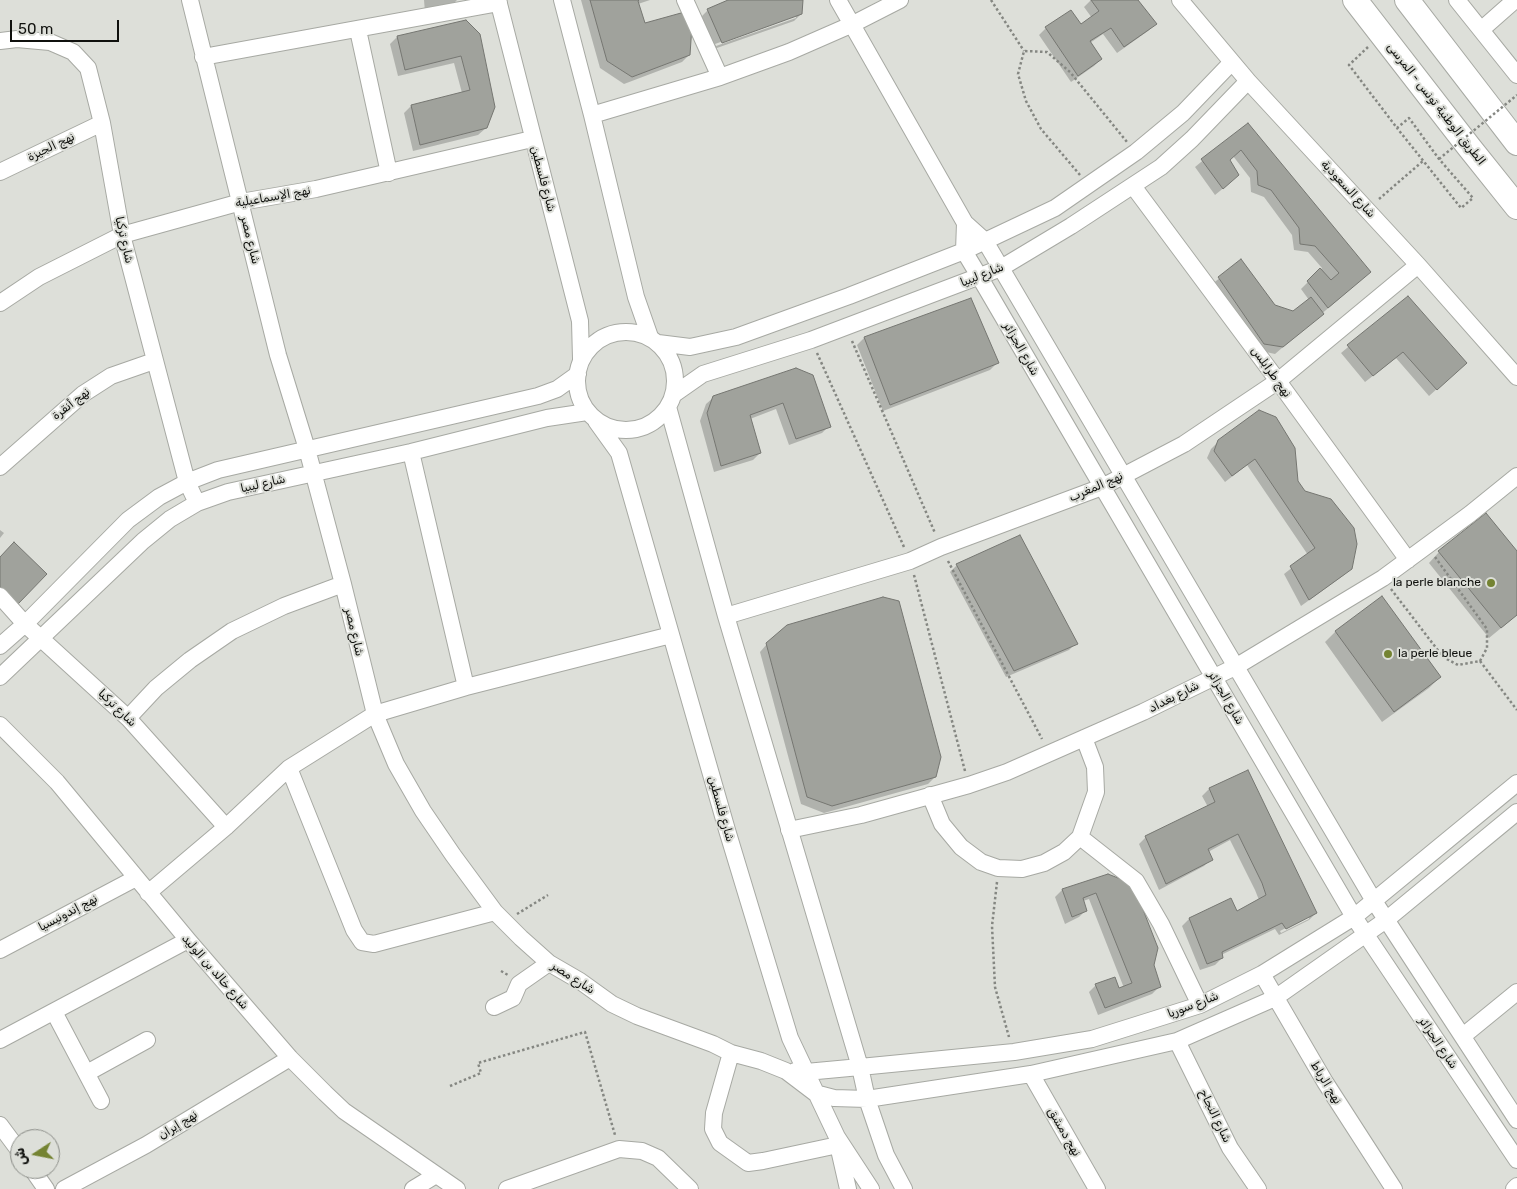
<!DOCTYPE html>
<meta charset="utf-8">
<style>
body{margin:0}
#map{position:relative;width:1517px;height:1189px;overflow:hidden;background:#dddfd9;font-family:Rubik,"Noto Naskh Arabic",sans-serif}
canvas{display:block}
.north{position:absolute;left:10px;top:1129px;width:50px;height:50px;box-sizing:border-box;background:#dddfd9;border:1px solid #8b8d88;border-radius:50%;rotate:259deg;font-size:14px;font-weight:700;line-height:20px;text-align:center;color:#10110e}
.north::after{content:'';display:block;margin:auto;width:18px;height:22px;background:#748332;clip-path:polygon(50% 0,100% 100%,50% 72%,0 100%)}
.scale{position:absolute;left:10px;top:20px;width:109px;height:22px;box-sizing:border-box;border:2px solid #10110e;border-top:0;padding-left:6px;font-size:15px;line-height:18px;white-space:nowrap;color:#10110e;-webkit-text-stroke:4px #dddfd9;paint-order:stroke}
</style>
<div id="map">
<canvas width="1517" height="1189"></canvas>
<div class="north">ش</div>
<div class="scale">50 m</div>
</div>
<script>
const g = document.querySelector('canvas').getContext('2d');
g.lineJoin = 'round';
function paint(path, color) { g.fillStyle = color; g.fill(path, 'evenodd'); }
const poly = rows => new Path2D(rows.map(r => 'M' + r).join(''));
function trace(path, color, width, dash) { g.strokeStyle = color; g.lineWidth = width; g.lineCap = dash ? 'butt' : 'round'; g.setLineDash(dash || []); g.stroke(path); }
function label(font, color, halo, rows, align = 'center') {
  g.font = font + ' Rubik,"Noto Naskh Arabic",sans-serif'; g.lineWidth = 4; g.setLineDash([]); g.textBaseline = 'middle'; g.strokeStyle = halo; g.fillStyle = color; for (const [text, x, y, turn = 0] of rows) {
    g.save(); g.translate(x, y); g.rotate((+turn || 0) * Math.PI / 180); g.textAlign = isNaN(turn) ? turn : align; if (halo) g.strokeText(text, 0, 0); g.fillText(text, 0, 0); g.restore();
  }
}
const shadow = poly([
 [424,0,457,0,452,5,425,12],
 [581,0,650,0,638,4,644,24,689,55,682,62,624,84,600,68],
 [732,0,802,0,801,14,794,21,714,49,701,17,708,10],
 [796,15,796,18,716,46,715,44],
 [1091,0,1137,0,1155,24,1148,31,1117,53,1103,34,1090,43,1101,59,1094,66,1071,82,1039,35,1046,28,1080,26,1092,18,1084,7],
 [466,22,486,128,478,135,413,151,404,113,411,106,462,93,454,63,398,76,390,44,397,37],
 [1247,124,1362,279,1275,354,1257,350,1211,285,1241,261,1274,306,1293,312,1309,300,1301,289,1322,268,1308,252,1294,250,1292,235,1264,197,1251,192,1250,178,1233,156,1228,160,1231,182,1215,195,1195,167],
 [1408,297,1458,370,1429,396,1396,358,1365,382,1341,353],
 [864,338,997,363,990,370,883,411,857,345],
 [796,369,829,426,822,433,789,445,776,409,750,419,760,453,753,460,714,472,700,421,706,404,714,397],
 [1259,411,1297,481,1351,568,1344,575,1301,606,1284,574,1308,555,1247,465,1225,482,1207,458,1211,449,1219,441],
 [0,530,4,533,0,538],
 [1439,552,1517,553,1517,615,1489,638,1429,563],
 [957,565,1076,643,1069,650,1006,677,950,572],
 [1382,598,1440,677,1429,688,1382,722,1325,642,1335,632],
 [767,644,935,777,928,784,824,813,801,804,760,652],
 [1209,789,1316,913,1309,920,1279,935,1275,929,1221,955,1222,958,1215,965,1200,970,1182,926,1189,919,1237,913,1259,900,1255,890,1230,840,1208,852,1211,859,1204,866,1159,890,1139,844,1146,837,1208,807,1202,796],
 [1309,916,1309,919,1281,933,1280,931],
 [1108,875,1153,965,1159,987,1152,994,1098,1015,1089,992,1096,985,1118,990,1124,988,1089,899,1083,901,1086,910,1079,917,1065,924,1055,897,1062,890]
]);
const building = poly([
 [590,0,639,0,638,1,645,23,681,13,692,25,690,55,632,77,607,61,590,0],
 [728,0,803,0,802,14,722,43,707,9,728,0],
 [1091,0,1138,0,1157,24,1124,47,1111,28,1090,41,1102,59,1078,76,1045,27,1071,10,1081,24,1099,11,1091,0],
 [466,20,480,34,495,107,487,128,420,145,411,105,470,90,461,56,405,70,397,36,466,20],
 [1248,123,1371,272,1328,308,1307,281,1320,268,1331,280,1339,273,1315,246,1300,244,1299,228,1271,190,1258,185,1257,171,1241,150,1230,160,1239,175,1223,189,1201,159,1248,123],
 [1241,259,1275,305,1293,311,1311,297,1324,314,1283,347,1264,344,1218,277,1241,259],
 [1408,296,1467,363,1437,390,1403,352,1373,376,1347,345,1408,296],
 [971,298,999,363,890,405,864,337,971,298],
 [796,368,813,375,831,427,796,439,783,403,750,415,761,453,721,466,707,413,713,396,796,368],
 [1259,410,1276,417,1295,448,1298,481,1305,491,1331,499,1354,528,1357,544,1352,569,1309,600,1290,566,1315,548,1255,459,1232,476,1214,451,1218,440,1259,410],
 [1486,513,1517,551,1517,615,1501,628,1438,551,1486,513],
 [1020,535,1078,644,1014,671,956,564,1020,535],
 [14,542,47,574,18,604,0,587,0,557,14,542],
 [1382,596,1441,677,1394,712,1335,631,1382,596],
 [883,597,899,601,941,757,936,777,832,806,807,797,766,643,787,625,883,597],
 [1248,770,1317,913,1286,929,1282,923,1222,952,1223,958,1207,964,1189,918,1231,898,1237,911,1266,895,1262,883,1238,834,1208,849,1213,860,1166,884,1145,836,1215,802,1209,788,1248,770],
 [1108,874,1133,884,1158,948,1154,965,1161,987,1105,1008,1095,984,1115,977,1119,988,1132,983,1096,893,1083,898,1087,911,1072,917,1062,889,1108,874]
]);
const path = poly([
 [991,0,1024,51],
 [1368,47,1349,65,1397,128,1409,118,1439,159,1473,198,1461,208,1397,128],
 [1080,175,1041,129,1026,101,1018,74,1024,51,1047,52,1070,72,1127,142],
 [1379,199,1423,161],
 [852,341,935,533],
 [817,353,904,547],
 [948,561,1042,739],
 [914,575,965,771],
 [1391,589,1443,657,1458,665,1480,661,1487,648,1487,629,1435,557],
 [1480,661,1517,710],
 [997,882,992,926,995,987,1009,1037],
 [517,914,548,895],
 [501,971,508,975],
 [450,1086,481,1073,478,1063,585,1032,615,1135]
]);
const minor = poly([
 [190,0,278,355,307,449,343,584,375,714,396,764,423,811,453,855,495,912,521,938,549,963,580,981,612,1004,637,1016,713,1044,731,1053,761,1061,786,1071,815,1093,834,1098,867,1099,1031,1074,1177,1041,1275,998,1386,920,1517,812],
 [498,0,580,321,581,359],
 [562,0,592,115,636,297,650,337],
 [685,0,720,77],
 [838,0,965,223,985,241,1374,901,1517,1120],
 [1180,0,1248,81,1418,265,1517,377],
 [1457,0,1517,75],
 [358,30,389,173],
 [1481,30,1515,0],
 [0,41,17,39,50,42,73,52,88,68,102,123,122,235,187,482,197,503],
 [203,57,499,3],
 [592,115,720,77,789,52,853,24,900,0],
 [0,172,102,123],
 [1133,186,1278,381,1408,560],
 [965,223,964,251,979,276,1354,917,1517,1160],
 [0,303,39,277,122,235,241,202,316,189,532,139],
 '577 381a49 49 0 1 1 98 0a49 49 0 1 1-98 0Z',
 [658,343,690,347,736,337,849,296,964,251,1055,208,1136,152,1183,113,1232,62],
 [673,395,703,374,811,340,1001,268,1071,226,1161,167,1192,139,1248,81],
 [668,407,726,616,860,1067,867,1099,886,1155,904,1189],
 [596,421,619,453,727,830,790,1038,837,1137,871,1189],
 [411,452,466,687],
 [0,467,83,394,111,376,154,361],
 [0,596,25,624,128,718,226,827],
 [726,616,910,561,941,547,1102,487,1184,444,1278,381,1418,265],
 [0,646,25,624,128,520,159,497,187,482,218,470,538,396,557,389,578,374],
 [0,677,143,541,170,519,197,503,228,492,411,452,547,418,587,412],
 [128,718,156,688,190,660,232,631,284,606,343,584],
 [0,725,57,782,188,940,290,1058,325,1093,344,1111,457,1189],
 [289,768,354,930,362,942,374,944,495,912],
 [930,795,942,824,961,847,981,862,998,868,1022,869,1044,863,1064,852,1080,837,1096,792,1095,767,1084,738],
 [789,830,861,815,969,785,1007,772,1143,712,1237,666,1383,578,1470,514,1517,476],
 [1080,837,1136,881,1161,924,1200,1005],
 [148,893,226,827,289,768,375,714,466,687,671,635],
 [0,950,136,878],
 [1262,974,1325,1082,1394,1189],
 [494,1007,513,998,519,984,549,963],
 [54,1012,101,1101],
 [1463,1036,1517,992],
 [0,1040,188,940],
 [1177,1041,1230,1148,1258,1189],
 [731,1053,714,1113,713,1129,720,1143,748,1163,763,1161,838,1145],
 [795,1071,806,1072,860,1067,1014,1052,1092,1039,1200,1005,1262,974,1354,917,1517,783],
 [87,1073,147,1040],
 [1031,1074,1097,1189],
 [0,1125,20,1152],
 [838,1145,848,1189],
 [32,1169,46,1189],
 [64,1189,146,1145,290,1058],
 [413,1189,436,1175],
 [507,1189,619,1149,642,1151,658,1158,690,1189],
 [1514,1189,1517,1186]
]);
const highway = poly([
 [1355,0,1469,147,1517,207],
 [1407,0,1517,143]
]);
const pathBridge = poly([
 [1439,159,1517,95]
]);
const markers = [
 [1491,583,5,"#748332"],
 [1388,654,5,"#748332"]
];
const streetNames = [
 ["الطريق الوطنية تونس - المرسى",1436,104,52],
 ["نهج الجيزة",51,147,-26],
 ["شارع فلسطين",543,179,75],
 ["شارع السعودية",1348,189,47],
 ["نهج الإسماعيلية",273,197,-10],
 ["شارع تركيا",124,240,77],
 ["شارع مصر",250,240,76],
 ["شارع ليبيا",982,275,-22],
 ["شارع الجزائر",1021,349,60],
 ["نهج طرابلس",1271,372,54],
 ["نهج أنقرة",71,404,-38],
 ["شارع ليبيا",263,484,-13],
 ["نهج المغرب",1096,487,-24],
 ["شارع مصر",354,632,77],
 ["شارع بغداد",1174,697,-27],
 ["شارع الجزائر",1226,698,60],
 ["شارع تركيا",117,708,44],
 ["شارع فلسطين",721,809,74],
 ["نهج إندونيسيا",68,913,-28],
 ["شارع خالد بن الوليد",215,972,49],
 ["شارع مصر",573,978,33],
 ["شارع سوريا",1193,1005,-21],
 ["شارع الجزائر",1438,1043,56],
 ["نهج الرباط",1326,1083,58],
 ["شارع النجاح",1215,1116,64],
 ["نهج إيران",178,1125,-32],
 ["نهج دمشق",1064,1132,60]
];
const poiNames = [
 ["la perle blanche",1481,583],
 ["la perle bleue",1398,654,"left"]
];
paint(shadow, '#0003');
paint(building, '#a0a29c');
trace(building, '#757671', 1);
trace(minor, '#a7a9a3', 18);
trace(highway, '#a7a9a3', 26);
trace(path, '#858782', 2.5, [2.5, 2.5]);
trace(minor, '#fff', 16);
trace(highway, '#fff', 24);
trace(pathBridge, '#858782', 2.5, [2.5, 2.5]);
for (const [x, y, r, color] of markers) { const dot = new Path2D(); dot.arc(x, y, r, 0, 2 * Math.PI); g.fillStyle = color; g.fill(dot); trace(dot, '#dddfd9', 2); }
label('12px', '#10110e', '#dddfd9', streetNames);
label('12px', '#10110e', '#dddfd9', poiNames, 'right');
</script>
